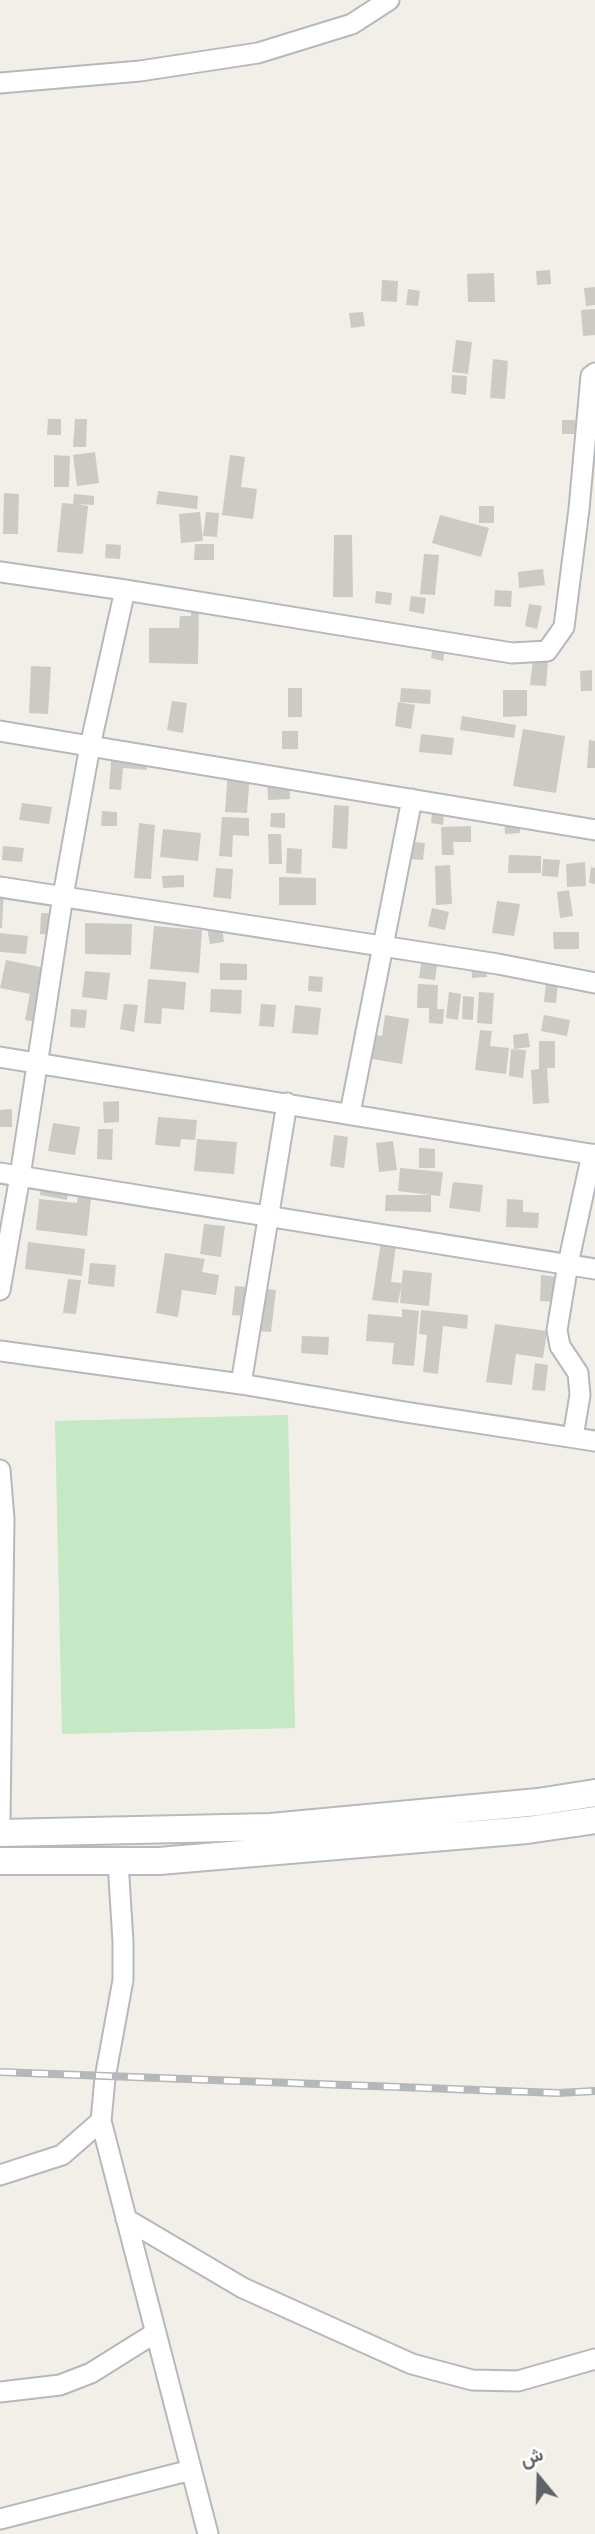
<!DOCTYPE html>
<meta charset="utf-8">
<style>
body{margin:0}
#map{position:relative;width:595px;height:2534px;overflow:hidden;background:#f1efe8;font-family:"Sofia Sans Condensed",Vazirmatn,sans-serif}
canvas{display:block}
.north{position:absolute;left:504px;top:2443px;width:70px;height:70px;-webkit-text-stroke:5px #fff;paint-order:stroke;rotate:341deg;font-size:19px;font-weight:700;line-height:28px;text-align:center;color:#5f6368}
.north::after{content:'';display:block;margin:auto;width:24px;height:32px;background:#5f6368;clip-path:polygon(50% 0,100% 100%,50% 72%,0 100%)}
</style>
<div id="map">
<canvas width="595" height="2534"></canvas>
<div class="north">ش</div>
</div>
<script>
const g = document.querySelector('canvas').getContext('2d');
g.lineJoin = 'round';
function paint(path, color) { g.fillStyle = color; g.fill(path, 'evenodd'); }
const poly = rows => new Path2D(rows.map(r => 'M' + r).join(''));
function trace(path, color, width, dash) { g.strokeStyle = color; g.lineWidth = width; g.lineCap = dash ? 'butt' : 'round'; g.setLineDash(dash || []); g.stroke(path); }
const green = poly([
 [288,1415,295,1728,62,1734,55,1421]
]);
const building = poly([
 [550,270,551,284,537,285,536,271],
 [494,273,495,302,468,302,467,274],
 [382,280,398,281,397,302,381,301],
 [595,287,595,305,586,306,584,288],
 [408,289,420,291,418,306,406,305],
 [595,309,595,335,583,336,581,310],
 [363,312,365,326,351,328,349,313],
 [456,340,472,342,468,374,452,372],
 [493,359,508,361,505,399,490,398],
 [452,375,467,376,466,395,451,393],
 [48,419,61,419,61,435,47,435],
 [75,419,87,419,86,447,73,447],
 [562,420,575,420,576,434,562,434],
 [95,452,99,483,77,486,73,455],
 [54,455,70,456,69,487,54,487],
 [230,455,245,457,241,487,257,489,253,519,222,515],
 [158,491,198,496,197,509,156,504],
 [4,493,19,494,18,534,3,534],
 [74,494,94,496,94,505,77,504,88,506,83,554,57,552,62,503,73,504],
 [479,506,494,506,494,523,479,523],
 [200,512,203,541,181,543,179,514],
 [206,512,219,513,217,537,203,536],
 [440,515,489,528,481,557,432,543],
 [334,535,352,535,353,597,333,597],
 [106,544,121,545,120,559,105,558],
 [195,544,214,544,214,560,194,560],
 [424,554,439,555,435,595,420,594],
 [543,569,545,585,519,588,518,572],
 [495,590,512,591,511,607,494,606],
 [376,591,392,593,391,605,375,603],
 [411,596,426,598,424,614,409,611],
 [529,604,542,606,537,629,525,626],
 [191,606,199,606,198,664,149,663,149,628,179,628,180,616,191,616],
 [434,642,446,644,443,661,431,658],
 [533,660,548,661,546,686,530,685],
 [31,666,51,667,48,714,29,713],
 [592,670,592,691,581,691,580,671],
 [288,688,302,688,302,717,288,717],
 [401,688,431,690,430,704,400,702],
 [503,690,527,690,527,716,503,717],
 [172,701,187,703,183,733,167,730],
 [398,702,415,705,411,729,395,726],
 [462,716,516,725,514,738,460,730],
 [523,729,565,736,556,793,513,786],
 [282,731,298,731,298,749,282,749],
 [421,734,454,738,452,755,419,752],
 [589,740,595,741,595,768,587,768],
 [112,750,148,753,147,770,123,768,121,790,109,789],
 [228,771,250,773,247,813,225,812],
 [289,777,290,799,268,800,267,778],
 [433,802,445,803,443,825,431,823],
 [22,803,52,807,49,824,19,820],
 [334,805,349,806,347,849,332,848],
 [102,811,117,812,117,826,101,826],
 [271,813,285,813,285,828,270,827],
 [519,813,520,833,505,834,504,814],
 [222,817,249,818,249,836,233,835,232,857,219,856],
 [139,823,155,825,151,879,134,878],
 [471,826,471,842,453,842,454,855,442,855,441,827],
 [163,829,201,833,198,861,160,857],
 [268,834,281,834,282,864,269,864],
 [401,841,425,843,423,860,400,858],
 [3,846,24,848,22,862,2,860],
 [287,848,302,849,301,874,286,873],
 [509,855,541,856,541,873,508,873],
 [543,859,560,860,558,877,542,876],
 [585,862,586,886,567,887,566,864],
 [450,865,452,904,436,905,435,866],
 [591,867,595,868,595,884,589,883],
 [216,868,233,869,231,899,213,897],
 [184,875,184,887,163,888,162,876],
 [279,877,316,878,316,905,279,905],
 [0,889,4,889,2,928,0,928],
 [569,890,573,916,560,918,557,892],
 [497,901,520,904,514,936,492,933],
 [432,908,449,912,445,930,428,926],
 [41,913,56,913,55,935,40,934],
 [85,923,132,924,131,955,85,954],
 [154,926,202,930,199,973,150,969],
 [222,926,224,942,210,944,207,928],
 [553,932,579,932,579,949,554,949],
 [0,933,28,936,26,954,0,952],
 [423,950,439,952,435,980,419,978],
 [485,957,487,977,472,978,471,958],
 [6,960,45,968,35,1022,25,1020,30,994,0,988],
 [220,963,247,964,247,980,220,980],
 [85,971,110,973,107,1000,82,997],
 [547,972,559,973,556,1003,544,1002],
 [309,976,323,977,322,992,308,991],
 [148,979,186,982,184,1010,162,1008,161,1024,144,1023],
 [418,984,438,985,437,1009,444,1009,443,1024,429,1023,429,1008,417,1008],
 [211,989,242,990,241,1014,210,1012],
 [449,992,461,994,458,1020,446,1018],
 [479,992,494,993,492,1024,477,1023],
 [463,996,474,997,473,1020,462,1019],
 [124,1004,138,1005,134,1032,120,1029],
 [261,1004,276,1005,274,1027,259,1026],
 [295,1005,321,1008,318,1035,292,1033],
 [71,1009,87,1010,85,1028,70,1027],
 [385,1015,409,1019,402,1064,372,1059,376,1035,382,1036],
 [544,1015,570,1020,567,1036,541,1031],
 [480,1030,492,1031,490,1046,509,1048,506,1074,475,1070],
 [528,1033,530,1047,514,1049,513,1035],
 [539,1041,555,1041,555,1068,547,1068,549,1103,533,1104,531,1070,539,1069],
 [511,1049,526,1050,523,1078,509,1076],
 [119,1101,119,1122,104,1123,103,1102],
 [12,1109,12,1127,0,1127,0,1110],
 [158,1117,197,1120,195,1140,181,1139,180,1147,155,1145],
 [53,1123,80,1127,75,1155,48,1151],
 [98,1129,113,1129,112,1160,97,1159],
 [334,1135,348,1137,344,1168,330,1166],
 [197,1139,237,1142,234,1174,194,1171],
 [393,1141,397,1170,379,1172,376,1143],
 [419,1148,435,1149,435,1168,419,1168],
 [400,1168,443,1172,440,1196,398,1191],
 [43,1175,71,1179,67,1200,40,1195],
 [79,1179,93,1180,87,1236,36,1230,39,1199,77,1203],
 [453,1182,483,1185,480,1212,449,1208],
 [386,1195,431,1195,431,1212,385,1211],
 [507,1199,523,1200,523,1212,539,1213,538,1228,506,1227],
 [204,1224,225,1226,221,1257,200,1254],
 [382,1236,397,1238,391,1282,402,1283,398,1303,372,1300],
 [28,1242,85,1249,82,1276,25,1269],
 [165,1253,205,1259,202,1272,219,1275,216,1295,182,1290,178,1317,156,1313],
 [90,1263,116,1265,114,1287,88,1284],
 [403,1270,432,1273,429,1306,400,1303],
 [541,1275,557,1277,555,1302,540,1301],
 [68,1279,81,1280,76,1314,63,1313],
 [235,1286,276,1290,271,1332,257,1331,259,1317,232,1315],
 [402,1309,419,1311,414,1366,392,1364,394,1343,366,1341,368,1314,402,1317],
 [421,1310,468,1315,467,1329,443,1326,438,1374,423,1372,427,1335,419,1334],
 [495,1324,547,1331,543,1358,516,1354,512,1385,486,1382],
 [302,1336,329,1337,328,1355,301,1353],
 [535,1363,548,1365,545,1391,532,1390]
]);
const street = poly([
 [0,83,140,71,258,53,352,24,389,0],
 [0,572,125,590,512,653,547,651,564,627,579,509,591,376,595,373],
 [0,731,595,830],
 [0,887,498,964,595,983],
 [0,1057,595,1155],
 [350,1113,412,799],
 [0,1173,595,1269],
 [0,1290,20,1176,63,896,90,746,125,590],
 [0,1351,241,1384,405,1412,595,1441],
 [241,1384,287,1103],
 [573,1437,580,1395,578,1373,560,1346,557,1330,568,1264,592,1154],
 [0,1470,4,1519,0,1818],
 [118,1862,123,1942,123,1980,105,2078,101,2121,208,2534],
 [0,2175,62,2155,101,2121],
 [126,2219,243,2288,412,2364,472,2380,518,2381,595,2359],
 [0,2392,60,2385,91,2373,155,2333],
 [0,2519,191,2470]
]);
const secondary = poly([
 [0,1833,271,1827,538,1802,595,1793],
 [0,1861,159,1861,527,1830,595,1820]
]);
const rail = poly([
 [0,2072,558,2093,595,2091]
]);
paint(green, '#c5e8c5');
paint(building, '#cccac5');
trace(street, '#b5b8bc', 23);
trace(secondary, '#b6babf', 30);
trace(street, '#fff', 19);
trace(secondary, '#fff', 26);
trace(rail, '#b6b7b8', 8);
trace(rail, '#fff', 5, [16]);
</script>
